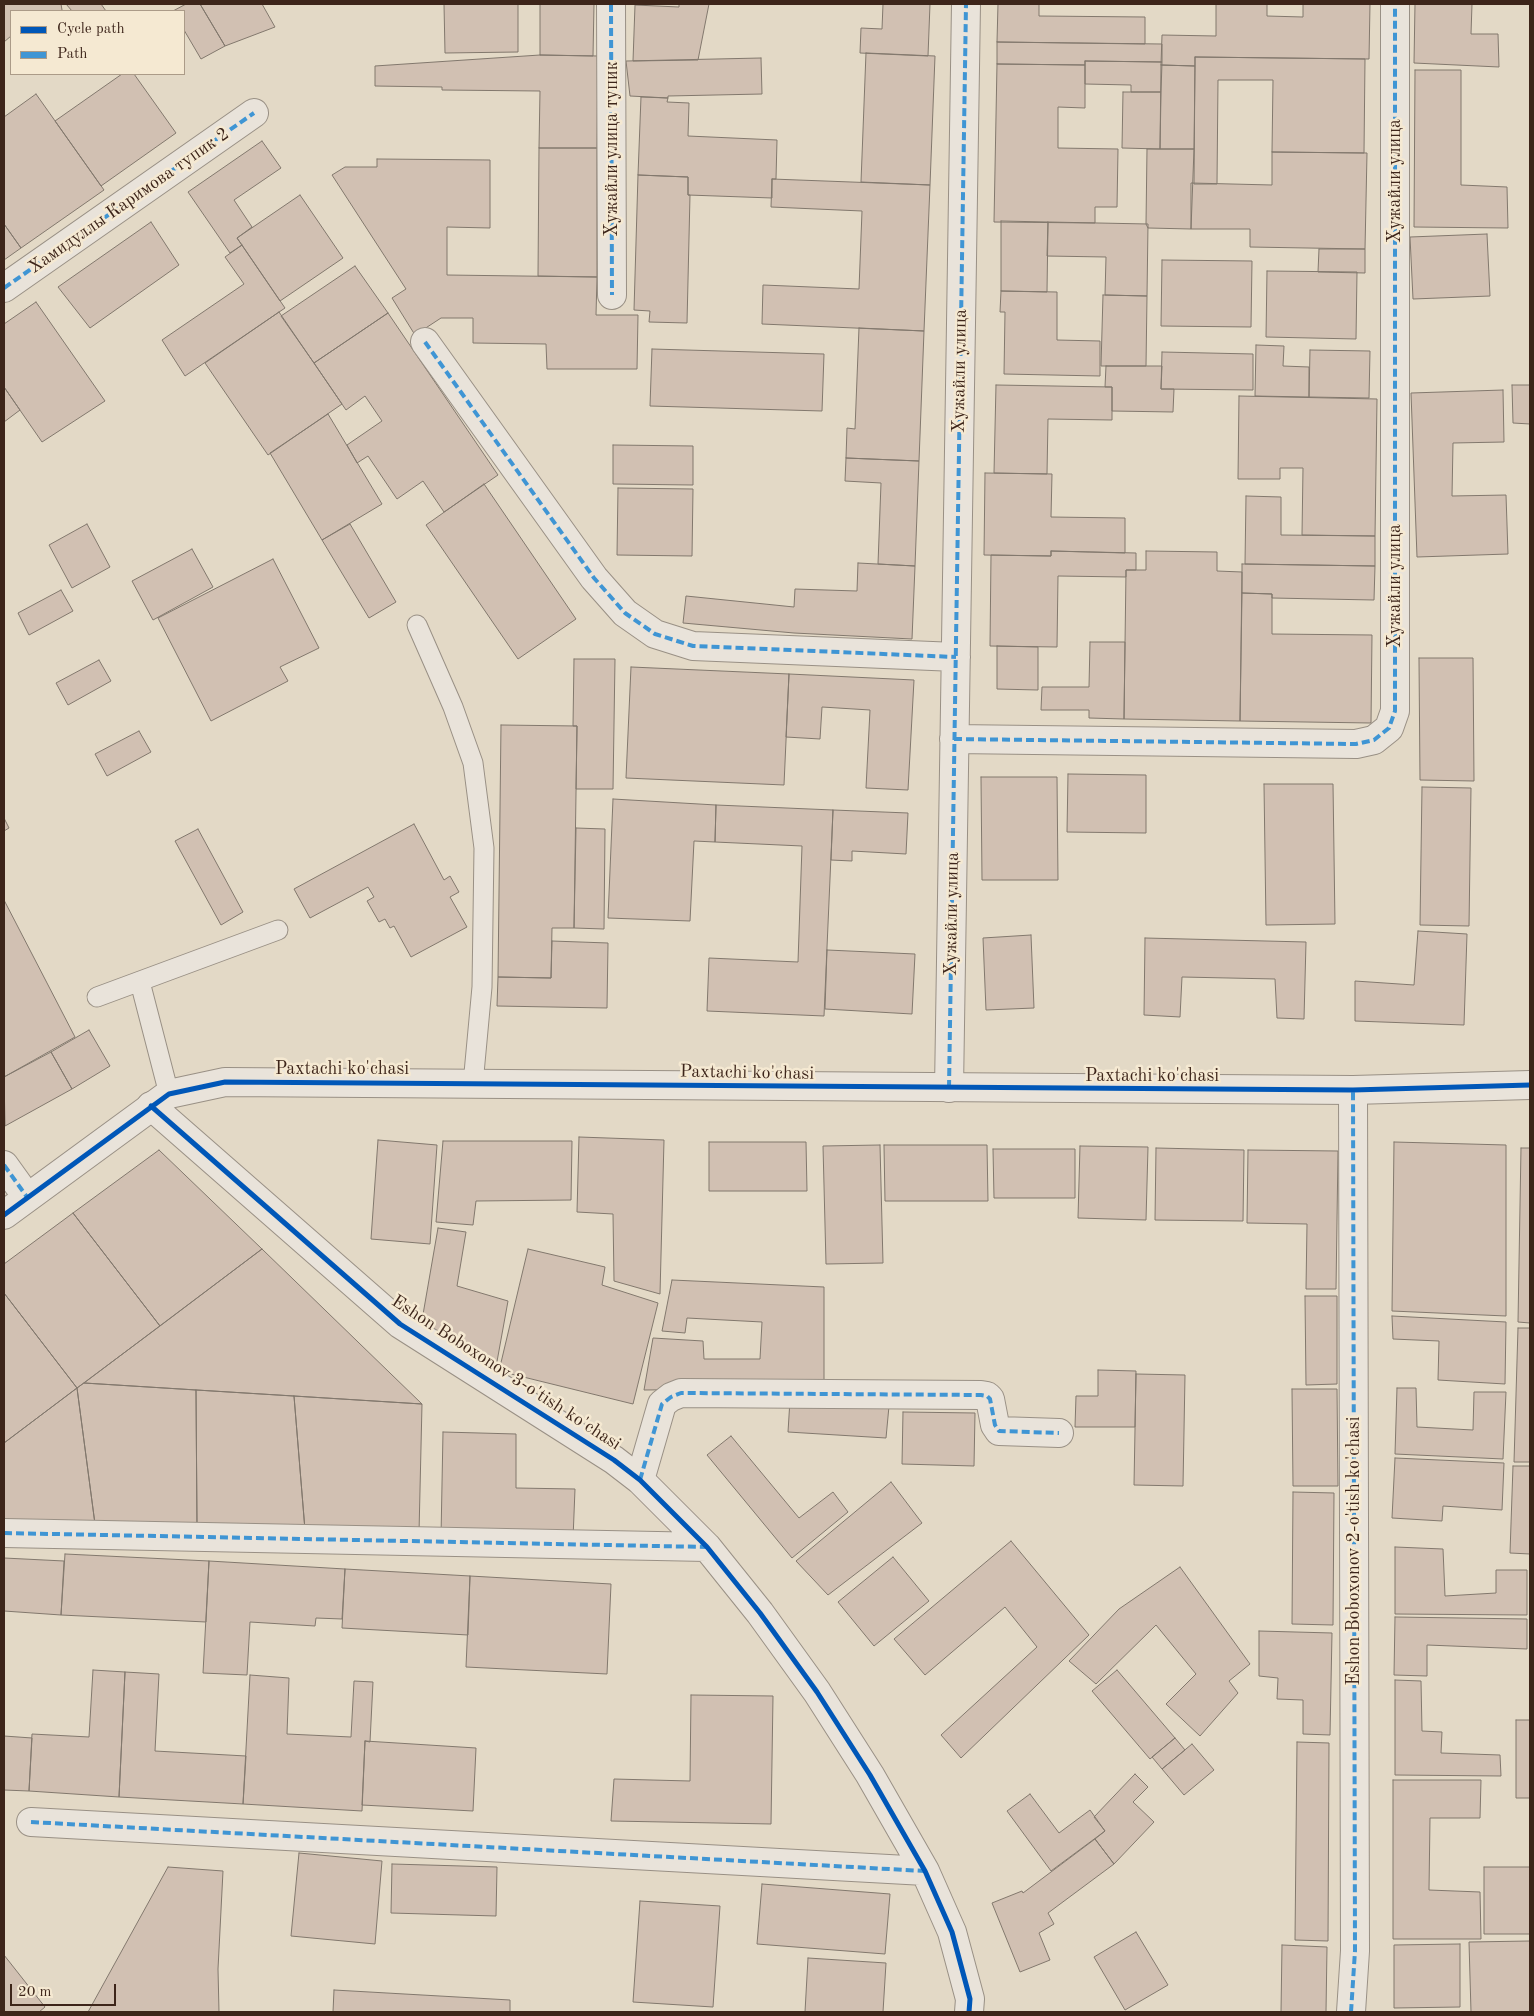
<!DOCTYPE html>
<meta charset="utf-8">
<style>
body{margin:0}
#map{position:relative;width:1534px;height:2016px;overflow:hidden;background:#e3d9c6;font-family:"Old Standard TT",serif}
canvas{display:block}
.frame{position:absolute;inset:0;border:5px solid #3d251a;pointer-events:none}
.legend{position:absolute;left:10px;top:10px;width:175px;height:65px;box-sizing:border-box;background:#f5e9d2;border:1px solid #ab9b88;margin:0;padding:6px 9px;list-style:none;font-size:15px;color:#3d251a}
.legend li{display:flex;align-items:center;gap:10px;height:25px}
.legend b{width:25px;border:1px solid #ab9b88}
.scale{position:absolute;left:10px;top:1984px;width:106px;height:22px;box-sizing:border-box;border:2px solid #3d251a;border-top:0;padding-left:6px;font-size:15px;line-height:18px;white-space:nowrap;color:#3d251a;-webkit-text-stroke:4px #f5e9d2;paint-order:stroke}
</style>
<div id="map">
<canvas width="1534" height="2016"></canvas>
<div class="frame"></div>
<ul class="legend">
<li><b style="height:6px;background:#0057b8"></b>Cycle path</li>
<li><b style="height:6px;background:#3f95d4"></b>Path</li>
</ul>
<div class="scale">20 m</div>
</div>
<script>
const g = document.querySelector('canvas').getContext('2d');
g.lineJoin = 'round';
function paint(path, color) { g.fillStyle = color; g.fill(path, 'evenodd'); }
const poly = rows => new Path2D(rows.map(r => 'M' + r).join(''));
function trace(path, color, width, dash) { g.strokeStyle = color; g.lineWidth = width; g.lineCap = dash ? 'butt' : 'round'; g.setLineDash(dash || []); g.stroke(path); }
function label(font, color, halo, rows, align = 'center') {
  g.font = font + ' "Old Standard TT",serif'; g.lineWidth = 5; g.setLineDash([]); g.textBaseline = 'middle'; g.strokeStyle = halo; g.fillStyle = color; for (const [text, x, y, turn = 0] of rows) {
    g.save(); g.translate(x, y); g.rotate((+turn || 0) * Math.PI / 180); g.textAlign = isNaN(turn) ? turn : align; if (halo) g.strokeText(text, 0, 0); g.fillText(text, 0, 0); g.restore();
  }
}
const building = poly([
 [4,4,61,4,62,10,62,11,11,11,11,36,4,42,4,4],
 [66,4,101,4,106,11,72,11,66,4],
 [186,4,200,4,225,46,201,59,184,30,184,11,173,11,186,4],
 [200,4,262,4,275,27,225,46,200,4],
 [444,4,518,4,518,52,445,53,444,4],
 [540,4,594,4,593,56,540,55,540,4],
 [679,4,709,4,698,60,633,61,635,5,679,7,679,4],
 [883,4,930,4,928,56,860,53,861,28,882,29,883,4],
 [998,4,1039,4,1039,16,1145,17,1145,44,997,42,998,4],
 [1216,4,1267,4,1267,16,1303,17,1303,4,1370,4,1369,59,1195,57,1195,66,1161,65,1162,35,1216,36,1216,4],
 [1415,4,1472,4,1471,34,1498,34,1499,67,1414,63,1415,4],
 [997,42,1162,44,1162,62,1085,61,1085,65,997,64,997,42],
 [866,53,935,56,930,185,861,182,866,53],
 [540,55,598,56,597,148,539,148,540,91,442,90,442,87,375,86,375,66,540,55],
 [1195,57,1365,59,1364,153,1272,152,1273,80,1218,80,1217,184,1194,184,1195,57],
 [761,58,762,94,668,96,668,98,630,96,626,61,761,58],
 [1085,61,1162,62,1161,92,1131,92,1131,85,1085,84,1085,61],
 [997,64,1085,65,1085,108,1058,107,1058,148,1118,149,1117,207,1095,207,1095,223,994,222,997,64],
 [1161,65,1195,66,1194,149,1160,149,1161,65],
 [1415,70,1461,70,1461,185,1507,187,1508,228,1414,227,1415,70],
 [122,74,134,74,176,133,101,186,55,121,122,74],
 [1123,92,1161,92,1160,149,1122,148,1123,92],
 [36,94,104,190,21,248,4,224,4,117,36,94],
 [641,97,668,98,667,102,689,103,688,136,777,140,776,179,772,179,772,198,688,195,688,177,638,175,641,97],
 [262,141,281,168,234,200,252,227,237,238,242,245,230,253,188,192,262,141],
 [539,148,597,148,597,277,538,276,539,148],
 [1147,149,1194,149,1191,229,1148,228,1146,224,1147,149],
 [1272,152,1367,153,1365,249,1250,247,1250,229,1191,229,1191,183,1272,185,1272,152],
 [377,159,490,160,490,228,447,227,447,275,597,277,596,315,638,315,637,369,547,369,546,344,473,343,473,318,441,318,415,335,392,298,406,289,332,175,345,167,377,167,377,159],
 [638,175,688,177,688,195,690,195,687,323,649,322,650,311,634,310,638,175],
 [772,179,930,185,924,331,762,324,763,285,859,289,862,211,771,207,772,179],
 [300,195,343,258,280,301,237,238,300,195],
 [1001,221,1048,222,1047,292,1001,291,1001,221],
 [151,222,179,265,90,328,58,287,151,222],
 [1048,222,1148,224,1147,296,1105,295,1106,257,1047,256,1048,222],
 [4,224,21,248,4,260,4,224],
 [1487,234,1490,296,1413,299,1410,237,1487,234],
 [242,245,285,308,185,376,162,340,244,284,225,257,242,245],
 [1319,249,1365,249,1365,273,1318,272,1319,249],
 [1162,260,1252,261,1251,327,1161,326,1162,260],
 [355,266,388,313,314,363,281,316,355,266],
 [1267,271,1357,272,1356,339,1266,337,1267,271],
 [1001,291,1057,292,1057,340,1100,341,1100,376,1004,374,1005,312,1000,312,1001,291],
 [1103,295,1147,296,1146,366,1101,366,1103,295],
 [36,302,105,401,42,442,4,387,4,324,36,302],
 [279,312,342,404,268,455,205,363,279,312],
 [388,313,498,475,444,512,423,481,397,499,368,456,357,463,347,445,382,421,365,396,346,410,314,363,388,313],
 [859,328,924,331,919,461,846,458,847,428,855,429,859,328],
 [1256,345,1284,346,1283,366,1309,367,1309,397,1255,396,1256,345],
 [652,349,824,354,822,411,650,406,652,349],
 [1310,350,1370,351,1369,398,1309,397,1310,350],
 [1162,352,1253,354,1253,390,1161,389,1162,352],
 [1106,366,1162,366,1161,389,1174,389,1173,412,1112,411,1112,387,1105,387,1106,366],
 [996,385,1112,387,1112,420,1048,419,1047,474,994,473,996,385],
 [1512,385,1530,385,1530,424,1513,423,1512,385],
 [4,387,20,410,4,422,4,387],
 [1503,390,1504,442,1453,443,1452,496,1506,495,1508,554,1417,557,1411,393,1503,390],
 [1239,396,1377,399,1375,536,1302,535,1303,468,1280,468,1280,479,1238,479,1239,396],
 [328,414,382,504,322,540,270,453,328,414],
 [613,445,693,446,693,485,613,484,613,445],
 [846,458,919,461,915,566,878,564,881,483,845,481,846,458],
 [985,473,1052,474,1051,517,1125,518,1125,553,1051,551,1051,556,984,555,985,473],
 [484,484,576,619,518,659,426,525,484,484],
 [618,488,693,489,692,556,617,555,618,488],
 [1246,496,1281,497,1281,535,1375,536,1375,566,1245,564,1246,496],
 [87,524,110,567,72,588,49,545,87,524],
 [350,524,396,602,369,618,322,540,350,524],
 [192,549,213,587,153,620,132,581,192,549],
 [1051,551,1136,553,1136,570,1126,570,1126,577,1058,576,1057,647,990,646,991,555,1051,556,1051,551],
 [1146,551,1217,552,1217,571,1242,572,1240,721,1124,719,1126,570,1146,570,1146,551],
 [273,559,319,648,280,667,288,681,211,721,158,618,273,559],
 [858,563,915,566,912,639,794,633,683,623,686,596,794,607,795,589,857,591,858,563],
 [1242,564,1375,566,1374,600,1272,598,1272,594,1242,593,1242,564],
 [61,590,73,611,29,635,18,613,61,590],
 [1242,593,1272,594,1272,634,1372,635,1371,723,1240,721,1242,593],
 [1090,642,1125,642,1124,719,1089,718,1089,710,1041,710,1042,687,1089,687,1090,642],
 [997,646,1038,647,1038,690,997,689,997,646],
 [1419,658,1473,658,1474,781,1420,780,1419,658],
 [574,659,615,659,613,789,576,789,577,726,573,726,574,659],
 [99,660,111,681,68,705,56,683,99,660],
 [631,667,789,674,784,785,626,778,631,667],
 [789,674,914,680,908,790,866,788,870,710,822,707,820,739,786,737,789,674],
 [501,725,577,726,574,928,552,928,551,978,498,977,501,725],
 [139,731,151,752,107,776,95,754,139,731],
 [1068,774,1146,775,1146,833,1067,832,1068,774],
 [981,777,1057,777,1058,880,982,880,981,777],
 [1264,784,1333,784,1335,924,1266,925,1264,784],
 [1422,787,1471,788,1469,926,1420,925,1422,787],
 [613,799,716,805,715,842,694,841,690,921,608,918,613,799],
 [716,805,833,810,824,1016,707,1011,709,958,798,962,802,846,715,842,716,805],
 [833,810,908,813,906,854,852,851,852,861,831,860,833,810],
 [4,818,9,828,4,831,4,818],
 [414,824,444,880,450,876,459,892,450,897,467,927,411,957,394,926,390,928,385,919,379,922,367,901,374,897,368,887,310,918,294,889,414,824],
 [576,828,605,829,604,929,574,928,576,828],
 [198,829,243,912,221,925,175,841,198,829],
 [4,900,75,1037,4,1077,4,900],
 [1418,931,1467,934,1464,1025,1355,1021,1355,981,1414,985,1418,931],
 [1031,935,1034,1008,986,1010,983,938,1031,935],
 [1145,938,1306,942,1304,1019,1277,1018,1275,979,1182,977,1180,1017,1144,1015,1145,938],
 [552,941,608,943,607,1008,497,1006,498,977,551,978,552,941],
 [827,950,915,954,912,1014,825,1009,827,950],
 [89,1030,110,1066,72,1089,51,1052,89,1030],
 [51,1052,72,1089,5,1126,4,1077,51,1052],
 [579,1137,664,1140,660,1294,614,1281,613,1214,577,1212,579,1137],
 [378,1140,437,1145,430,1244,371,1239,378,1140],
 [443,1141,572,1141,571,1200,476,1201,473,1225,436,1222,443,1141],
 [709,1142,806,1142,807,1191,709,1191,709,1142],
 [1394,1142,1506,1145,1506,1316,1392,1311,1394,1142],
 [880,1145,883,1263,826,1264,823,1146,880,1145],
 [884,1145,987,1145,988,1201,885,1201,884,1145],
 [1080,1146,1148,1147,1146,1220,1078,1218,1080,1146],
 [1156,1148,1244,1150,1243,1221,1155,1220,1156,1148],
 [1521,1148,1530,1148,1530,1323,1518,1322,1521,1148],
 [993,1149,1075,1149,1075,1198,994,1198,993,1149],
 [159,1150,262,1249,160,1326,73,1213,159,1150],
 [1248,1150,1338,1151,1336,1289,1306,1289,1307,1224,1247,1223,1248,1150],
 [73,1213,160,1326,77,1388,4,1293,4,1264,73,1213],
 [438,1228,466,1232,457,1286,508,1301,496,1367,421,1326,438,1228],
 [262,1249,422,1404,84,1383,262,1249],
 [528,1249,605,1267,602,1285,658,1303,633,1404,499,1371,528,1249],
 [672,1280,824,1287,824,1388,644,1390,653,1338,703,1341,704,1359,760,1359,762,1322,687,1318,685,1333,662,1331,672,1280],
 [4,1293,77,1388,4,1443,4,1293],
 [1305,1296,1337,1296,1337,1384,1306,1385,1305,1296],
 [1392,1316,1506,1322,1505,1384,1438,1380,1439,1341,1393,1339,1392,1316],
 [1518,1328,1530,1328,1530,1462,1514,1462,1518,1328],
 [1098,1370,1136,1371,1135,1427,1075,1427,1076,1396,1098,1396,1098,1370],
 [1136,1374,1185,1375,1183,1486,1134,1485,1136,1374],
 [84,1383,196,1390,197,1527,95,1524,77,1388,84,1383],
 [77,1388,95,1524,4,1521,4,1443,77,1388],
 [1397,1388,1416,1388,1417,1427,1473,1430,1474,1392,1506,1392,1503,1459,1395,1454,1397,1388],
 [1292,1389,1337,1389,1338,1486,1293,1486,1292,1389],
 [196,1390,294,1396,305,1530,197,1527,196,1390],
 [294,1396,422,1404,419,1533,305,1530,294,1396],
 [790,1400,889,1406,886,1438,788,1432,790,1400],
 [903,1412,975,1413,974,1466,902,1464,903,1412],
 [443,1432,516,1434,516,1488,575,1489,573,1539,441,1537,443,1432],
 [731,1436,799,1518,833,1492,848,1512,792,1558,707,1455,731,1436],
 [1395,1458,1504,1463,1502,1510,1443,1506,1442,1521,1392,1518,1395,1458],
 [1513,1466,1530,1466,1530,1554,1510,1553,1513,1466],
 [891,1482,922,1523,828,1595,796,1561,891,1482],
 [1293,1492,1334,1493,1333,1625,1292,1624,1293,1492],
 [1011,1541,1089,1635,961,1758,941,1735,1037,1647,1005,1607,925,1675,894,1639,1011,1541],
 [1395,1547,1443,1549,1445,1596,1496,1593,1496,1570,1527,1570,1527,1615,1395,1614,1395,1547],
 [65,1554,209,1561,206,1622,61,1615,65,1554],
 [893,1557,929,1601,874,1646,838,1602,893,1557],
 [4,1558,64,1561,61,1615,4,1611,4,1558],
 [209,1561,345,1569,342,1619,316,1618,315,1626,250,1622,247,1675,203,1673,209,1561],
 [1180,1567,1250,1664,1229,1681,1238,1693,1200,1736,1166,1704,1196,1674,1156,1625,1096,1684,1069,1661,1119,1609,1180,1567],
 [345,1569,470,1576,468,1635,342,1628,345,1569],
 [470,1576,611,1584,607,1674,466,1667,470,1576],
 [1395,1617,1527,1619,1527,1649,1427,1645,1427,1676,1394,1675,1395,1617],
 [1259,1631,1332,1633,1330,1735,1303,1734,1303,1700,1277,1699,1278,1678,1259,1676,1259,1631],
 [93,1670,125,1672,119,1797,29,1791,32,1734,89,1737,93,1670],
 [1117,1670,1175,1738,1150,1759,1092,1691,1117,1670],
 [125,1672,159,1674,155,1751,246,1756,243,1804,119,1797,125,1672],
 [250,1675,289,1678,287,1734,351,1737,354,1681,373,1682,370,1742,365,1741,362,1811,243,1804,250,1675],
 [1395,1680,1421,1681,1422,1731,1442,1732,1441,1753,1500,1755,1501,1776,1395,1775,1395,1680],
 [691,1695,773,1696,771,1824,611,1821,614,1779,690,1781,691,1695],
 [1516,1720,1530,1720,1530,1798,1516,1798,1516,1720],
 [4,1736,32,1738,29,1791,4,1790,4,1736],
 [1175,1738,1185,1750,1162,1769,1152,1757,1175,1738],
 [365,1741,476,1748,473,1811,362,1805,365,1741],
 [1297,1742,1329,1743,1328,1941,1295,1940,1297,1742],
 [1192,1744,1214,1770,1184,1795,1162,1769,1192,1744],
 [1135,1774,1148,1787,1133,1802,1154,1822,1114,1864,1095,1839,1105,1831,1094,1817,1135,1774],
 [1393,1780,1481,1780,1480,1818,1430,1818,1429,1890,1480,1892,1481,1939,1393,1939,1393,1780],
 [1030,1794,1059,1833,1090,1810,1105,1831,1051,1871,1007,1811,1030,1794],
 [1095,1839,1114,1864,1048,1913,1054,1924,1039,1933,1050,1960,1020,1972,992,1903,1022,1891,1023,1893,1095,1839],
 [299,1853,382,1861,375,1944,291,1936,299,1853],
 [392,1864,497,1867,496,1916,391,1913,392,1864],
 [168,1867,223,1871,218,1969,219,2012,88,2012,168,1867],
 [1484,1867,1530,1867,1530,1934,1484,1934,1484,1867],
 [762,1884,890,1894,885,1954,757,1944,762,1884],
 [640,1901,720,1906,713,2007,633,2002,640,1901],
 [1136,1932,1168,1985,1125,2010,1094,1957,1136,1932],
 [1530,1941,1530,2012,1471,2012,1469,1942,1530,1941],
 [1460,1944,1460,2007,1394,2008,1394,1945,1460,1944],
 [1282,1945,1327,1947,1326,2012,1281,2012,1282,1945],
 [4,1955,45,2007,39,2012,4,2012,4,1955],
 [808,1958,886,1963,883,2012,805,2012,808,1958],
 [334,1990,510,2000,510,2012,333,2012,334,1990]
]);
const service = poly([
 [417,625,453,707,473,763,484,848,482,987,473,1084],
 [140,982,169,1094],
 [97,997,278,930]
]);
const minor = poly([
 [611,4,612,295],
 [4,288,254,113],
 [425,342,594,578,625,613,655,634,693,646,956,657],
 [954,739,1356,744,1374,740,1389,728,1395,711,1395,4],
 [949,1088,966,4],
 [151,1106,400,1324,614,1460,640,1480,707,1547,760,1613,817,1692,870,1775,925,1871,952,1932,970,1999,969,2012],
 [4,1165,27,1197],
 [640,1480,662,1404,671,1397,681,1393,981,1395,987,1396,990,1399,995,1425,999,1431,1059,1433],
 [4,1533,707,1547],
 [31,1822,925,1871],
 [1351,2012,1355,1951,1353,1090]
]);
const tertiary = poly([
 [4,1215,169,1094,225,1082,1353,1090,1530,1085]
]);
const quiet = poly([
 [611,4,612,295],
 [4,288,254,113],
 [425,342,594,578,625,613,655,634,693,646,956,657],
 [954,739,1356,744,1374,740,1389,728,1395,711,1395,4],
 [949,1088,966,4],
 [4,1165,27,1197],
 [640,1480,662,1404,671,1397,681,1393,981,1395,987,1396,990,1399,995,1425,999,1431,1059,1433],
 [4,1533,707,1547],
 [31,1822,925,1871],
 [1351,2012,1355,1951,1353,1090]
]);
const cycleway = poly([
 [151,1106,400,1324,614,1460,640,1480,707,1547,760,1613,817,1692,870,1775,925,1871,952,1932,970,1999,969,2012],
 [4,1215,169,1094,225,1082,1353,1090,1530,1085]
]);
const streetNames = [
 ["Хужайли улица тупик",612,149,-90],
 ["Хужайли улица",1395,181,-90],
 ["Хамидуллы Каримова тупик 2",129,201,-35],
 ["Хужайли улица",960,371,-89],
 ["Хужайли улица",1395,586,-90],
 ["Хужайли улица",952,914,-89],
 ["Paxtachi ko'chasi",342,1069],
 ["Paxtachi ko'chasi",747,1073,1],
 ["Paxtachi ko'chasi",1152,1076],
 ["Eshon Boboxonov 3-o'tish ko'chasi",506,1373,33],
 ["Eshon Boboxonov 2-o'tish ko'chasi",1354,1551,-90]
];
paint(building, '#d1c0b2');
trace(building, '#82786d', 1);
trace(service, '#999085', 21);
trace(minor, '#999085', 30);
trace(tertiary, '#999085', 30);
trace(service, '#e9e3da', 19);
trace(minor, '#e9e3da', 28);
trace(tertiary, '#e9e3da', 28);
trace(quiet, '#3f95d4', 4, [8, 4]);
trace(cycleway, '#0057b8', 5);
label('18px', '#3d251a', '#f5e9d2', streetNames);
</script>
